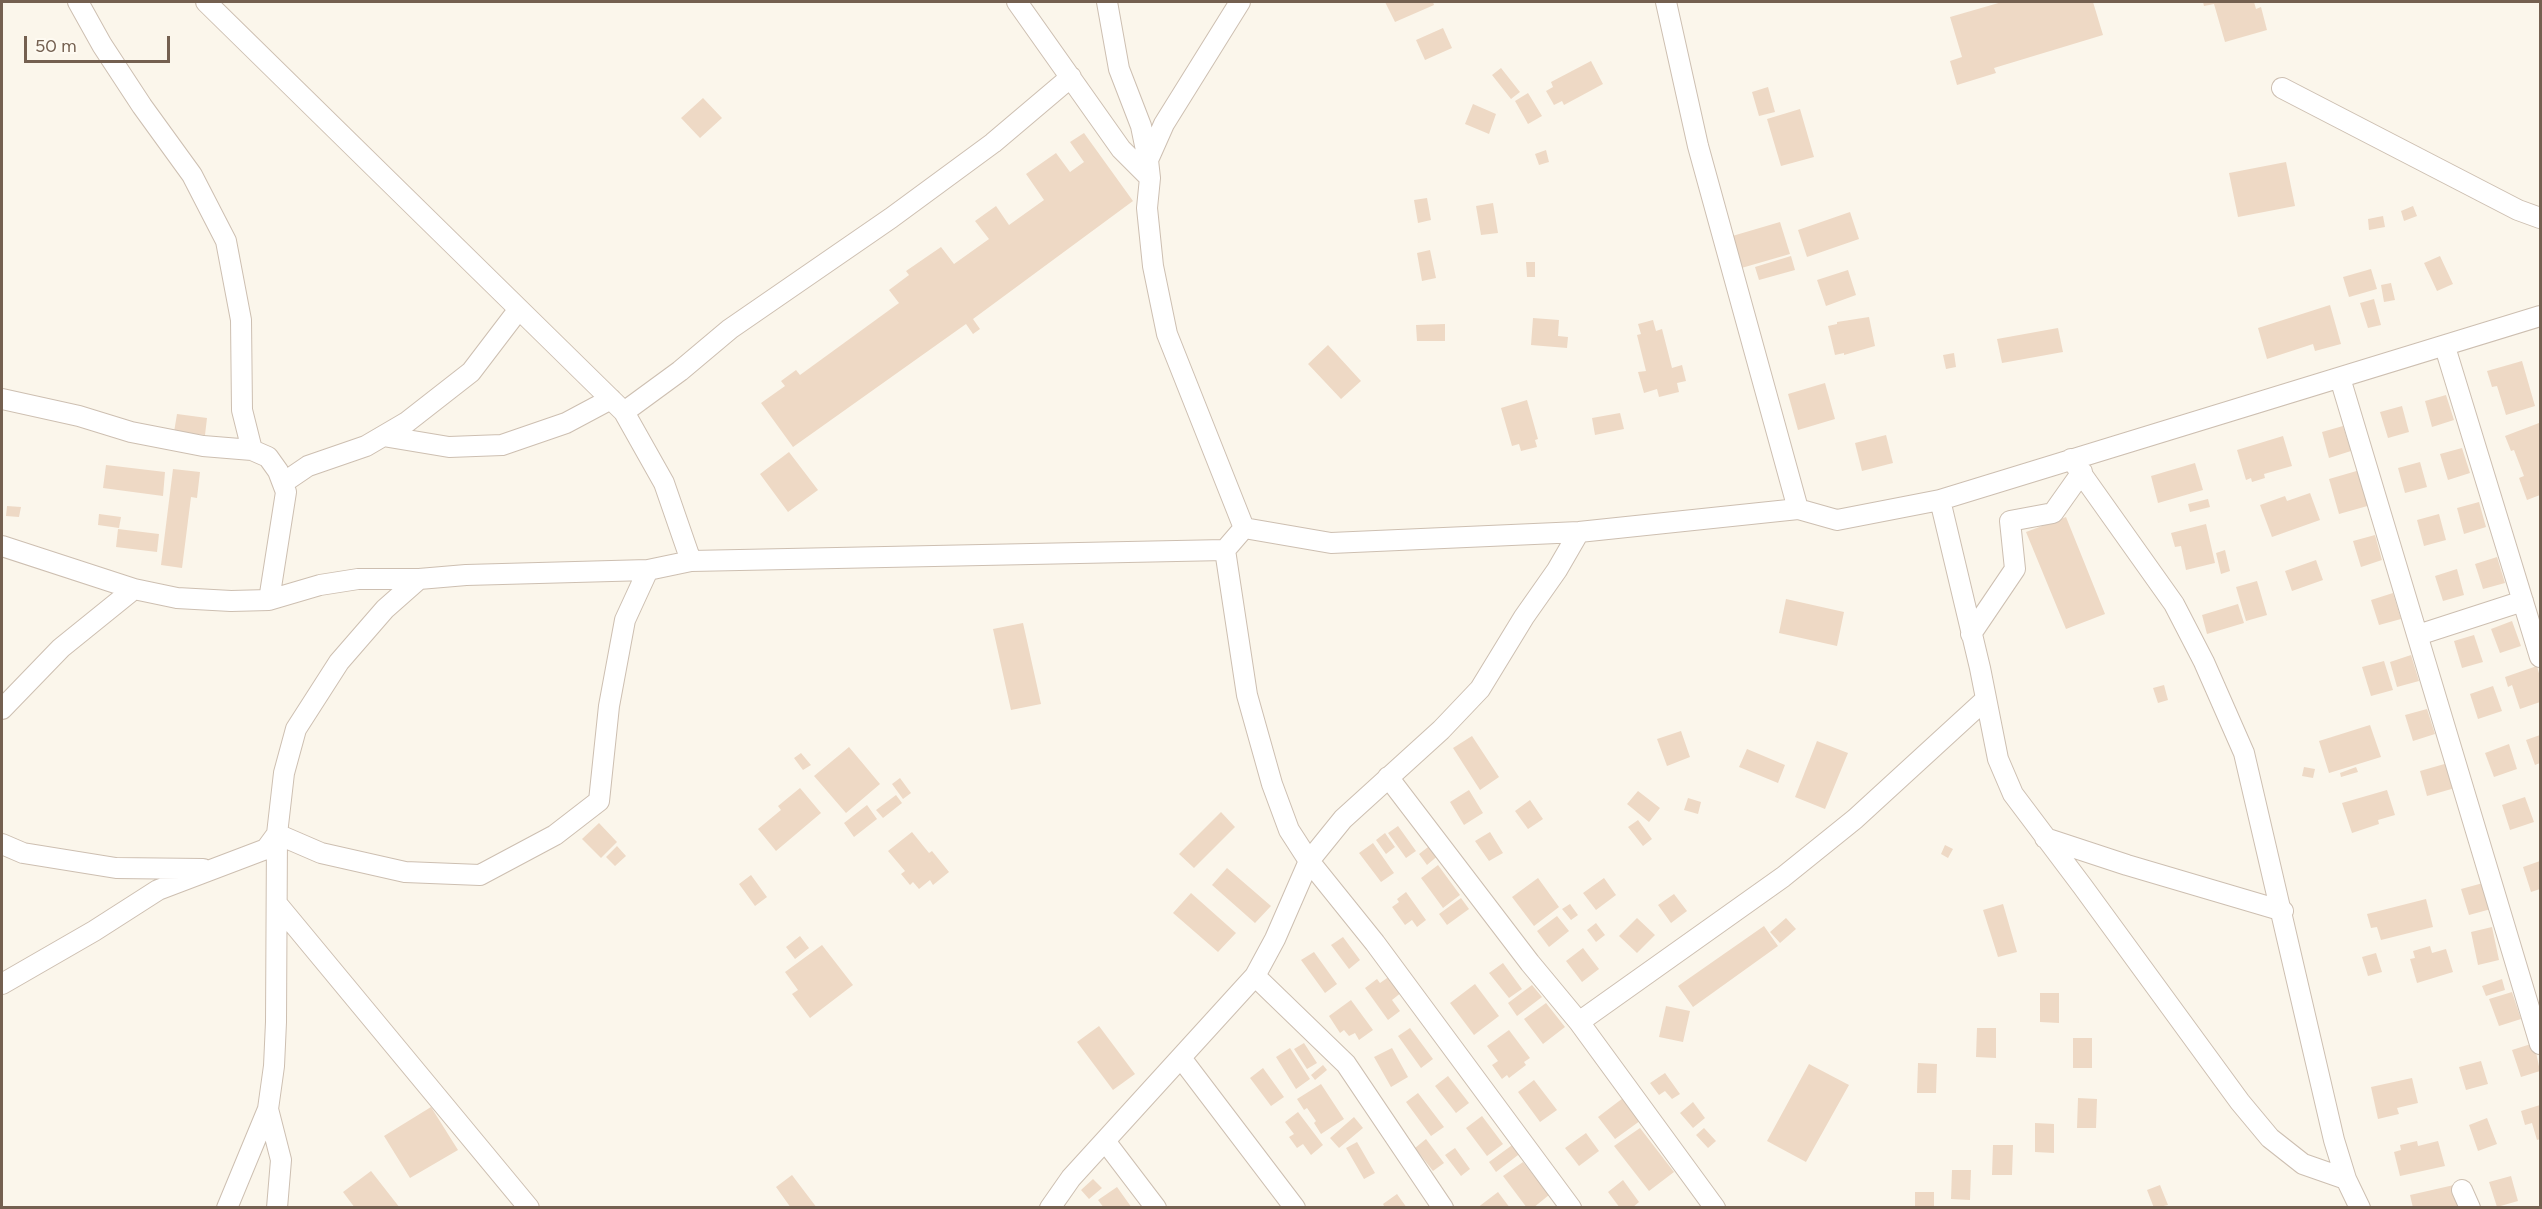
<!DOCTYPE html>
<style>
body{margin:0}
#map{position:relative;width:2542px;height:1209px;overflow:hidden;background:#fbf6eb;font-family:Figtree,sans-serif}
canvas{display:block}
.frame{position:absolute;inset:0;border:3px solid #746050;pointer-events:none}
.scale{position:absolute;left:24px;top:36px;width:146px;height:27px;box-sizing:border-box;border:3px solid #746050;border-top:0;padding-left:8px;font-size:18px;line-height:21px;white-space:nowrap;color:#746050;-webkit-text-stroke:4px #fefaf1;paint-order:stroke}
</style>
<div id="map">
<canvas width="2542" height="1209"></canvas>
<div class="frame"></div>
<div class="scale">50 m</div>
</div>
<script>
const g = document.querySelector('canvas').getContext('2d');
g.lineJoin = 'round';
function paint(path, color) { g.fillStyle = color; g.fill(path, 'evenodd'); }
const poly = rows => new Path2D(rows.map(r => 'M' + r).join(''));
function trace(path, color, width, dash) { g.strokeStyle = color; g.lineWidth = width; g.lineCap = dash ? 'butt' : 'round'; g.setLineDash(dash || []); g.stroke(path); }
const building = poly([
 [1385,2,1433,2,1434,5,1395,22],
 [2002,2,2093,2,2103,35,1994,68,1996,73,1957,85,1950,61,1962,57,1950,17],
 [2203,2,2254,2,2256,9,2261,7,2267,30,2225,42,2214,4,2204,6],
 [1443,28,1452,48,1425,60,1416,40],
 [1591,61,1603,84,1564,105,1562,101,1554,105,1546,91,1553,87,1551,82],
 [1501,68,1520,92,1511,99,1492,75],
 [1768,87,1775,112,1759,116,1752,92],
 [1528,93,1542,116,1528,124,1515,101],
 [703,98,722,118,700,138,681,118],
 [1473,104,1496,114,1489,134,1465,124],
 [1800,109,1814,157,1781,166,1767,119],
 [1084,133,1133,201,973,319,980,329,973,334,966,324,793,447,761,403,785,386,781,381,796,370,800,375,899,303,889,290,909,275,906,271,941,247,954,264,989,239,975,221,996,206,1009,225,1044,200,1026,174,1056,153,1070,172,1084,162,1070,142],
 [1546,150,1549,162,1539,165,1535,154],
 [2286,162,2295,206,2238,217,2229,173],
 [1427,198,1431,220,1418,223,1414,200],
 [1493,203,1498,233,1481,235,1476,206],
 [2413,206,2417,216,2404,221,2401,211],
 [1850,212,1859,239,1807,257,1798,230],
 [2383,216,2385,227,2369,230,2368,219],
 [1780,222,1790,254,1738,269,1729,237],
 [1430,250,1436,278,1422,281,1417,253],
 [1791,256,1795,270,1759,280,1755,267],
 [2440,256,2453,284,2437,291,2424,263],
 [1526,262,1535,262,1535,277,1527,277],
 [2371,269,2377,289,2349,297,2343,277],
 [1848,270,1856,295,1826,306,1817,280],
 [2391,283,2395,300,2384,302,2381,285],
 [2374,299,2381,325,2368,328,2360,303],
 [2330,305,2341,344,2315,351,2313,344,2267,359,2258,328],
 [1869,317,1875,346,1844,355,1844,353,1835,355,1828,326,1837,324,1837,322],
 [1533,318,1559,320,1558,336,1568,337,1567,348,1531,345],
 [1653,320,1656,331,1662,329,1672,368,1682,365,1686,381,1677,383,1679,392,1659,397,1657,389,1644,393,1638,372,1646,371,1637,335,1641,334,1638,324],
 [1445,324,1445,341,1417,341,1416,325],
 [2058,328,2063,352,2002,363,1997,339],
 [1328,345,1361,381,1341,399,1308,364],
 [1954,353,1956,367,1946,369,1943,355],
 [2522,361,2535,406,2506,415,2497,386,2492,387,2487,371],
 [1825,383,1835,419,1798,430,1788,394],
 [2446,395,2454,420,2432,427,2425,401],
 [1527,400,1538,439,1535,440,1537,447,1521,451,1519,444,1512,446,1501,408],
 [2402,406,2409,432,2388,438,2380,412],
 [1620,413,1624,429,1595,435,1592,418],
 [177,414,207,418,205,435,174,432],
 [2539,423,2540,495,2527,500,2519,478,2524,476,2514,450,2511,451,2505,436],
 [2343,426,2351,451,2329,458,2322,432],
 [1886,435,1893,463,1862,471,1855,443],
 [2283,436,2292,466,2264,474,2265,478,2252,482,2251,478,2246,480,2237,450],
 [2462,448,2470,473,2448,480,2440,454],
 [789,452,818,490,788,512,760,474],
 [2420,462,2427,487,2405,493,2398,468],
 [2195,463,2203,490,2158,503,2151,476],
 [106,465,165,472,163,496,103,488],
 [173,469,200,472,197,498,191,497,182,568,161,565],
 [2360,470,2371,505,2339,514,2329,479],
 [2310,493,2320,520,2272,537,2260,505,2285,496,2287,501],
 [2208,499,2210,507,2190,512,2188,504],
 [2479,502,2486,527,2464,534,2457,508],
 [7,506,21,507,19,517,6,516],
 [99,514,121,517,119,528,98,525],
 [2439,514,2446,540,2424,546,2417,520],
 [2066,517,2105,614,2066,629,2026,532],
 [2206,524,2215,563,2186,570,2181,546,2175,547,2171,533],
 [118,529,159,534,157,552,116,547],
 [2375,535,2382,560,2361,567,2353,541],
 [2225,550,2230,571,2221,574,2216,553],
 [2497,557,2505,583,2483,589,2475,564],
 [2316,560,2323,580,2292,591,2285,571],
 [2457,569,2464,595,2443,601,2435,576],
 [2257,581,2267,615,2246,621,2236,587],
 [2393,593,2401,619,2379,625,2371,600],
 [1786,599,1844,612,1837,646,1779,633],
 [2238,604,2244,623,2207,634,2202,615],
 [2512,621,2521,646,2500,653,2491,629],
 [1023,623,1041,704,1011,710,993,629],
 [2474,635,2483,662,2462,668,2454,641],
 [2411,655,2419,681,2397,687,2390,662],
 [2384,661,2393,690,2371,696,2362,667],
 [2537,666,2540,677,2540,702,2520,709,2512,685,2508,687,2505,677],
 [2164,685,2168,700,2158,703,2153,688],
 [2493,686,2502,711,2478,719,2470,694],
 [2427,709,2435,734,2413,741,2405,715],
 [2370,725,2381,757,2329,773,2319,741],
 [1681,731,1690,757,1667,766,1657,739],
 [2540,735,2540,763,2535,765,2526,740],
 [1472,736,1499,777,1480,790,1453,748],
 [1817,741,1848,753,1825,809,1795,797],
 [2509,744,2517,769,2494,777,2485,753],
 [849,747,880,784,846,813,814,776],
 [1747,749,1785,765,1778,783,1739,767],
 [801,753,811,765,803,770,794,758],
 [2448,763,2455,788,2427,796,2420,771],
 [2304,767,2315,769,2313,778,2302,776],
 [2356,767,2358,772,2341,777,2340,773],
 [900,778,911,793,903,799,892,784],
 [800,788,821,813,776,851,758,829,781,810,778,806],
 [1469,790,1483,813,1464,825,1450,802],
 [2387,790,2395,815,2378,820,2379,824,2352,833,2342,803],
 [1638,791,1660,808,1649,822,1627,804],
 [896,795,902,803,883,818,876,810],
 [2525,797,2534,822,2510,830,2502,805],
 [1688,798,1701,802,1698,814,1684,810],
 [1530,800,1543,819,1528,829,1515,811],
 [867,805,877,819,854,837,844,823],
 [1221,812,1235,827,1194,868,1179,854],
 [1638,820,1652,839,1643,846,1628,827],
 [599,823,617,842,601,858,582,839],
 [1398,826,1416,851,1406,858,1388,833],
 [912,832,929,853,932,851,949,872,933,885,930,880,919,889,913,882,910,885,901,874,905,871,888,851],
 [1490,832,1503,853,1489,861,1475,841],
 [1385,833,1395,847,1386,854,1376,840],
 [1373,843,1394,873,1381,882,1359,853],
 [1432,844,1440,854,1427,865,1419,854],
 [1945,845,1953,849,1948,858,1941,854],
 [617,846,626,856,615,866,606,857],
 [2540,861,2540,889,2531,892,2523,867],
 [1438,865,1460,895,1443,908,1421,878],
 [1227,868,1271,906,1255,923,1212,885],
 [751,875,767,897,755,906,739,884],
 [1538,878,1559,907,1534,926,1512,897],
 [1604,878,1616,895,1596,910,1583,893],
 [2483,883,2491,909,2469,915,2461,889],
 [1406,892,1426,920,1417,927,1412,920,1405,925,1392,907,1399,902,1397,899],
 [1191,893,1236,933,1218,952,1173,913],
 [1674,894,1687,911,1671,923,1658,905],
 [1461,898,1469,909,1447,925,1439,914],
 [2426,899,2433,927,2381,940,2377,927,2371,928,2367,914],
 [1570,904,1578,915,1571,920,1562,909],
 [2003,904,2017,952,1998,957,1983,910],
 [1557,916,1569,931,1549,947,1537,931],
 [1637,918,1655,935,1637,953,1619,936],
 [1786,918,1796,929,1780,943,1770,932],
 [1596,923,1605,935,1596,942,1587,930],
 [1764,926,1778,946,1693,1007,1678,986],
 [2492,927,2499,960,2478,965,2471,932],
 [800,936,809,948,795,959,786,947],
 [1343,937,1360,960,1349,969,1331,945],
 [822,945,853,985,810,1018,792,994,798,990,785,972],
 [2430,946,2432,953,2446,949,2453,972,2417,983,2410,959,2415,958,2413,951],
 [1583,948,1599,969,1582,982,1566,961],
 [1314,952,1337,984,1325,993,1301,960],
 [2376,953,2382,972,2368,976,2362,957],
 [1503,963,1522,989,1509,998,1489,973],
 [1390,976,1402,992,1392,1000,1400,1011,1388,1020,1365,988,1377,979,1380,983],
 [2502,979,2505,990,2486,996,2482,986],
 [1475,984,1499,1016,1474,1035,1450,1003],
 [1532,985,1542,997,1517,1016,1508,1003],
 [2512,992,2521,1019,2499,1026,2489,999],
 [2040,993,2059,993,2059,1023,2040,1022],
 [1351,1000,1373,1030,1359,1040,1355,1033,1349,1036,1344,1030,1340,1033,1329,1016],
 [1546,1003,1565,1027,1543,1044,1524,1019],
 [1666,1006,1690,1011,1683,1042,1659,1037],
 [1099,1026,1135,1074,1113,1090,1077,1042],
 [1410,1028,1433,1059,1421,1068,1398,1036],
 [1977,1028,1996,1028,1996,1058,1976,1057],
 [1509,1030,1530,1058,1524,1062,1526,1065,1509,1078,1507,1075,1502,1079,1492,1065,1498,1061,1487,1046],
 [2073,1038,2092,1038,2092,1068,2073,1068],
 [1304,1043,1317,1063,1307,1069,1294,1049],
 [2534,1043,2540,1071,2521,1077,2512,1050],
 [1290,1048,1310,1079,1296,1089,1276,1057],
 [1392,1048,1408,1077,1391,1087,1374,1057],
 [2481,1061,2488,1084,2466,1090,2459,1067],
 [1918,1063,1937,1064,1936,1093,1917,1093],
 [1809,1064,1849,1085,1806,1162,1767,1141],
 [1323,1065,1327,1070,1315,1080,1311,1075],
 [1263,1068,1284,1097,1271,1106,1250,1078],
 [1665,1073,1680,1094,1672,1099,1665,1091,1659,1095,1650,1083],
 [1448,1076,1469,1103,1456,1113,1435,1086],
 [2412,1078,2418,1103,2397,1108,2399,1114,2378,1119,2371,1087],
 [1534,1080,1557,1110,1540,1122,1518,1092],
 [1321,1084,1344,1119,1321,1134,1314,1123,1316,1121,1307,1108,1304,1110,1297,1099],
 [1418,1093,1444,1127,1431,1136,1406,1102],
 [1627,1095,1644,1118,1615,1139,1598,1117],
 [2078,1098,2097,1099,2096,1128,2077,1128],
 [1693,1102,1705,1118,1693,1128,1680,1113],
 [2540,1105,2540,1139,2537,1140,2532,1123,2525,1125,2521,1111],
 [431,1107,458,1150,410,1178,384,1136],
 [1298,1112,1323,1145,1311,1155,1303,1144,1297,1148,1289,1137,1294,1134,1285,1122],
 [1482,1116,1503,1144,1487,1156,1466,1128],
 [1354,1117,1363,1128,1339,1148,1330,1138],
 [2487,1118,2497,1144,2478,1151,2469,1125],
 [2035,1123,2054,1124,2054,1153,2035,1152],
 [1640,1128,1674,1172,1649,1191,1614,1146],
 [1704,1128,1716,1141,1708,1148,1696,1135],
 [1586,1133,1599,1151,1579,1166,1565,1148],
 [1426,1139,1444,1163,1433,1171,1415,1148],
 [2417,1141,2418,1146,2438,1141,2445,1166,2400,1176,2394,1152,2401,1150,2400,1145],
 [1357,1142,1375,1173,1364,1179,1346,1148],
 [1515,1143,1522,1152,1496,1172,1489,1162],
 [1993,1145,2013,1145,2012,1175,1992,1175],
 [1455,1148,1470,1169,1461,1176,1445,1155],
 [1523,1162,1549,1195,1533,1208,1527,1208,1503,1176],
 [1952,1170,1971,1170,1970,1200,1951,1199],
 [371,1171,400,1208,355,1208,343,1192],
 [792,1175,817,1208,791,1208,776,1187],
 [2511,1176,2518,1201,2497,1207,2489,1182],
 [1093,1179,1102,1188,1089,1199,1081,1190],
 [1623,1180,1639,1202,1632,1208,1620,1208,1608,1192],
 [2160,1185,2168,1205,2154,1208,2147,1190],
 [2454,1185,2459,1208,2413,1208,2410,1195],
 [1117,1187,1132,1208,1104,1208,1098,1200],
 [1498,1192,1510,1208,1477,1208],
 [1915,1192,1934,1192,1934,1208,1915,1208],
 [1397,1194,1407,1208,1385,1208,1383,1204]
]);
const street = poly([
 [78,2,102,45,142,106,192,175,226,241,241,320,242,410,252,450],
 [206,2,624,412,664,483,691,561],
 [1017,2,1121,149,1150,178],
 [1107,2,1119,69,1141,126,1148,160,1150,178,1147,208,1153,266,1167,334,1244,528],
 [1666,2,1698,146,1798,509],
 [2282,88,2518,210,2540,218],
 [1148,160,1164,124,1240,2],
 [2445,347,2540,657],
 [2340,378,2540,1044],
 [2,399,79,416,131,432,203,446,252,450,268,457,278,471,286,492,269,600],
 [624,412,680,371,730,329,891,218,993,143,1071,77],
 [383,436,449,447,502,445,566,423,611,399],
 [2071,459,2174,604,2204,662,2244,753,2334,1140,2346,1179,2360,1208],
 [283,483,308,466,366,446,407,422,471,372,519,309],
 [1940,500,1980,668,1998,759,2013,794,2083,887,2240,1102,2270,1138,2303,1164,2346,1179],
 [2,546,134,589,177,598,231,601,269,600,320,585,358,579,419,579],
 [1225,550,1247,695,1272,784,1289,830,1309,861,1375,943,1571,1208],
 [1971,634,2015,569,2010,521,2053,513,2082,472],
 [2418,635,2523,601],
 [2,709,61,648,134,589],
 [1388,777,1530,963,1579,1022,1715,1208],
 [2045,838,2127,865,2283,911],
 [2,844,23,853,116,868,203,869],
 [278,905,529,1208],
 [1255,976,1346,1064,1443,1208],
 [2,984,94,931,158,890,266,849,277,834,321,853,405,872,480,875,555,835,599,801,609,706,625,620,648,570],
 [1579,1022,1783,877,1855,819,1986,699],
 [1181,1058,1295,1208],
 [268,1109,281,1160,277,1208],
 [1105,1141,1156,1208],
 [2462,1190,2470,1208],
 [227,1208,268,1109,274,1066,276,1022,277,834,284,773,296,729,339,662,385,609,419,579,466,575,648,570,691,561,1225,550,1244,528,1331,543,1579,532,1798,509,1837,520,1940,500,2540,316],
 [1050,1208,1071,1178,1255,976,1275,939,1309,861,1343,819,1441,730,1480,689,1524,617,1557,570,1579,532]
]);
paint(building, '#eed9c5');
trace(street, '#cdbfb1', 22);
trace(street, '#fff', 20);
</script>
